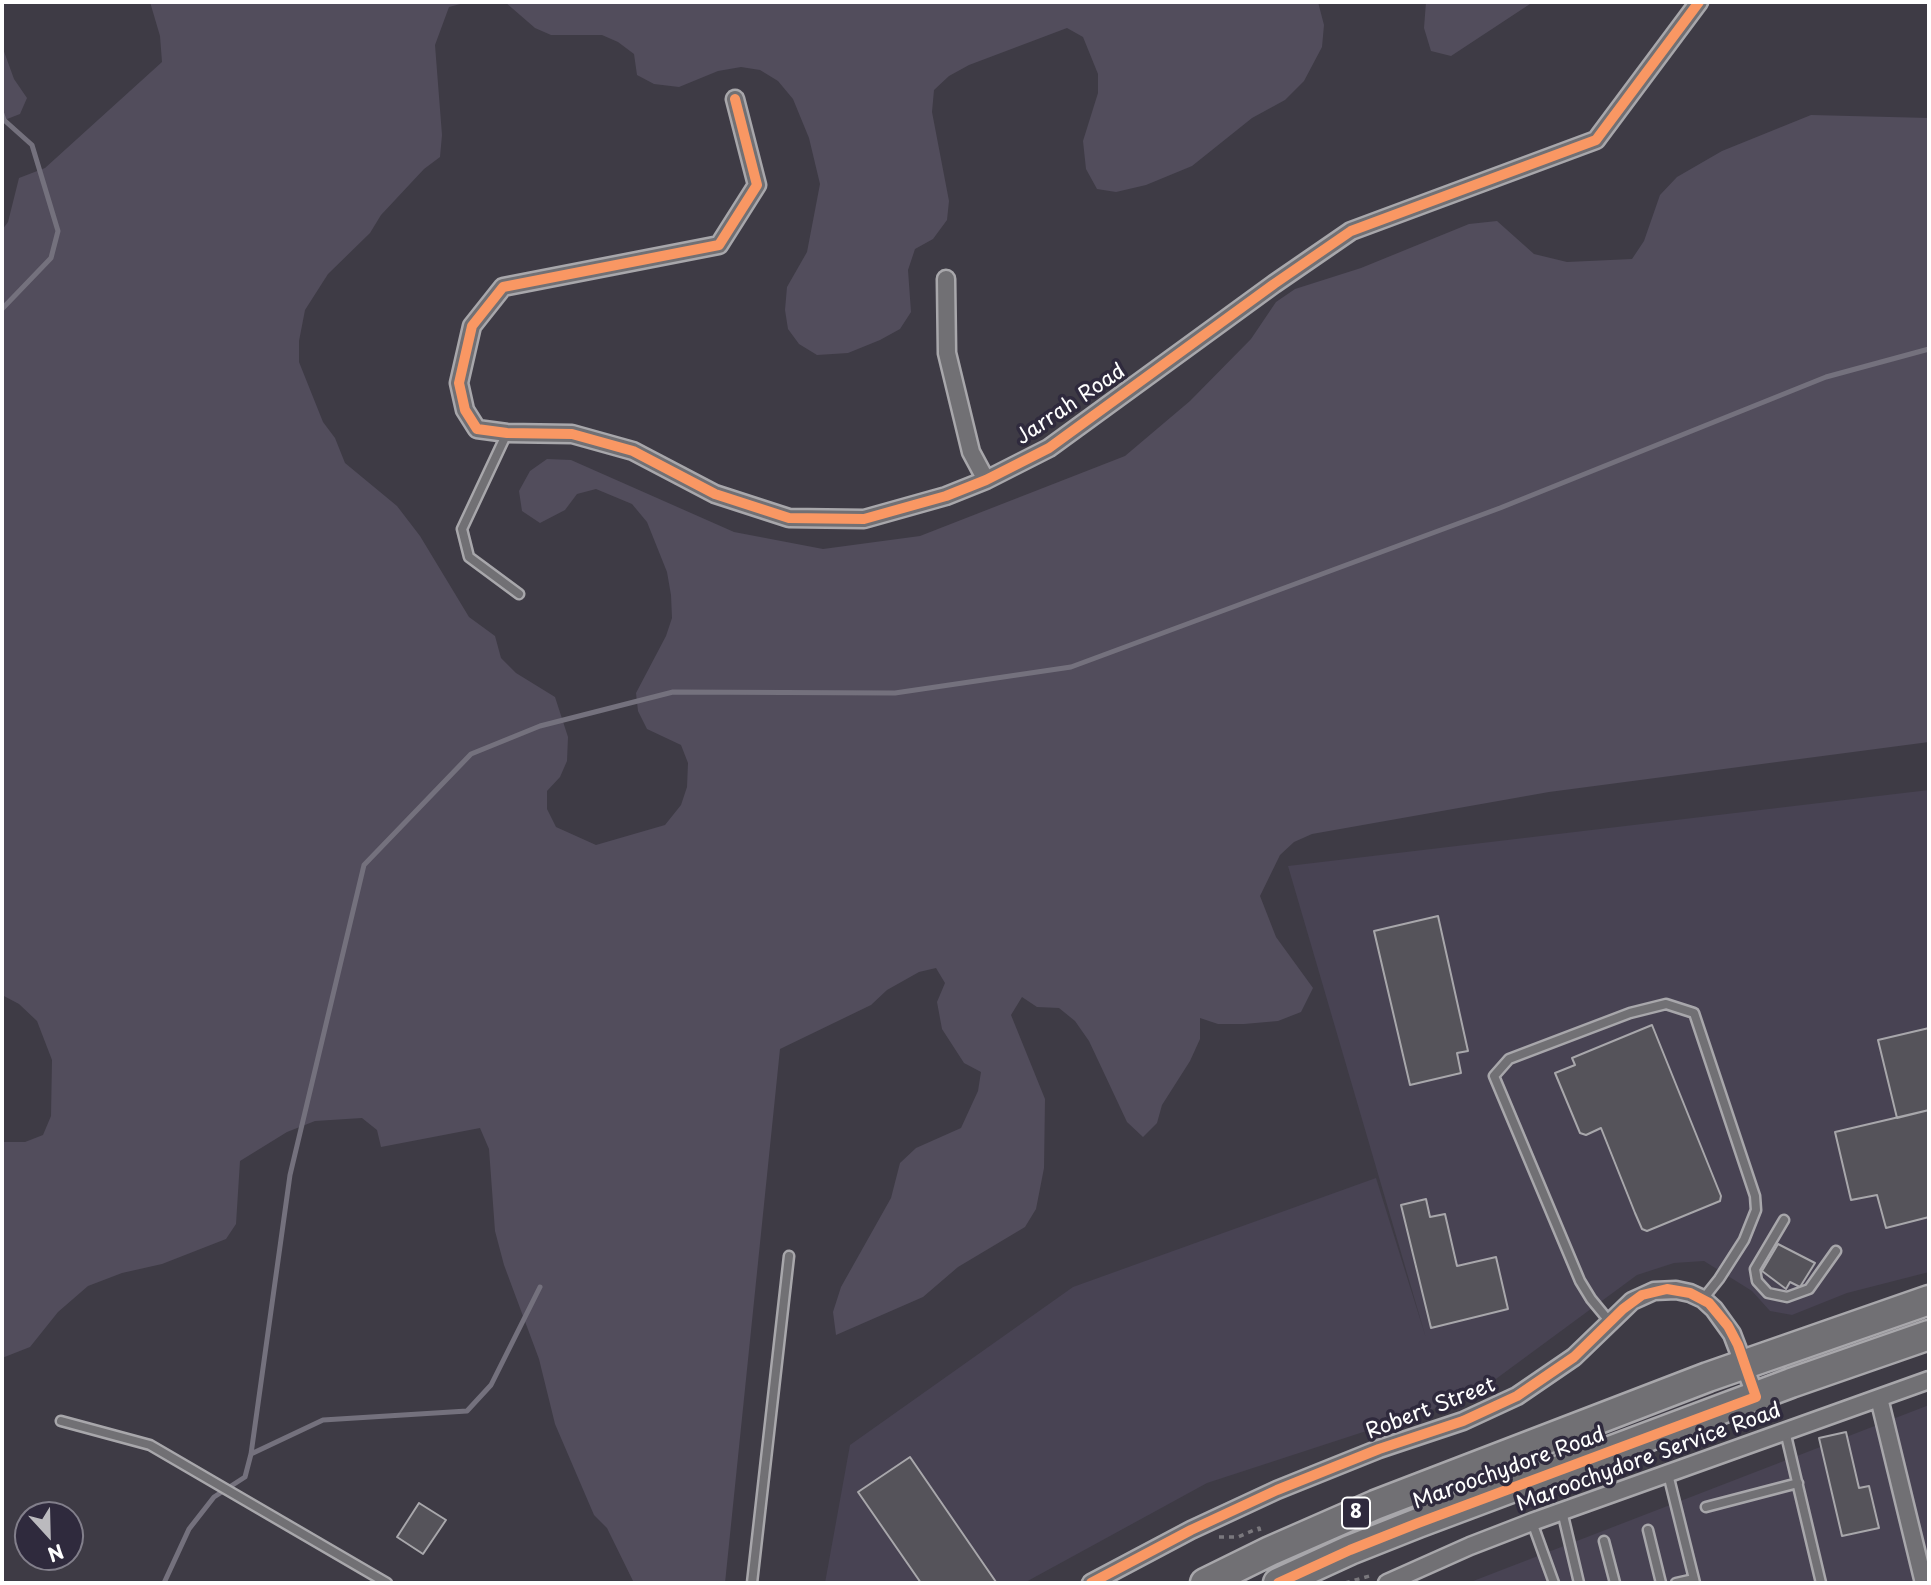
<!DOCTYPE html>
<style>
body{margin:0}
#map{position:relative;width:1931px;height:1585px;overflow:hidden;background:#3e3b45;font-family:"Playpen Sans",sans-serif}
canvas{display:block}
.frame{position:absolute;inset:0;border:4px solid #fff;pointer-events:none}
.north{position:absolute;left:14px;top:1501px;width:70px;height:70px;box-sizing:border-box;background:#2f2a3d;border:2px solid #827f8b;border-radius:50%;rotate:158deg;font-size:19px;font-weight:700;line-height:28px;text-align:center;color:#fff}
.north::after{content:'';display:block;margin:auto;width:24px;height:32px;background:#bbbabe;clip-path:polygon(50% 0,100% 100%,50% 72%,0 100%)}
</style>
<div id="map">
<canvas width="1931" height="1585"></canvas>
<div class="frame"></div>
<div class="north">N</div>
</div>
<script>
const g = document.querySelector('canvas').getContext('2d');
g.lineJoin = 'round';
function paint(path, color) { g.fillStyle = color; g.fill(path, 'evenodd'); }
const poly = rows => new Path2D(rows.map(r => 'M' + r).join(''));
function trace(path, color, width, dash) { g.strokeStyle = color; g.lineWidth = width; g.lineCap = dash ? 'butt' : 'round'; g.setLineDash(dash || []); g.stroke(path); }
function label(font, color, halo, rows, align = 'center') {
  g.font = font + ' "Playpen Sans",sans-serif'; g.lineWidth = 7; g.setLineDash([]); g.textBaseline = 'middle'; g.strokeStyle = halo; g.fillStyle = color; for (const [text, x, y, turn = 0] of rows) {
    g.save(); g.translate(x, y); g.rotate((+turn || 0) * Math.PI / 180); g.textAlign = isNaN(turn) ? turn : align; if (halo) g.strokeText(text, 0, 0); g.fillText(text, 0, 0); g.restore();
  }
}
const built = poly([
 [1929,790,1929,1272,1847,1293,1792,1315,1770,1311,1752,1291,1704,1261,1674,1263,1637,1275,1485,1387,1446,1405,1207,1483,1024,1583,825,1583,850,1445,1073,1287,1376,1178,1426,1338,1288,866],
 [1929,1405,1929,1583,1468,1583]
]);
const green = poly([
 [150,2,468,2,449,7,435,45,442,135,440,157,424,169,381,215,370,233,328,274,305,310,299,341,299,362,323,422,335,438,345,463,397,506,420,536,469,617,495,636,501,658,516,673,555,697,568,737,567,761,560,777,547,791,547,809,556,827,596,845,665,825,681,805,687,787,688,763,681,745,647,729,638,711,636,693,666,636,672,618,671,595,667,572,647,522,632,504,596,489,577,494,565,510,540,523,522,511,519,491,530,471,547,459,571,460,734,532,823,549,920,536,1125,456,1190,401,1251,339,1276,302,1295,289,1361,268,1469,224,1497,221,1534,254,1567,262,1632,259,1644,241,1660,195,1677,177,1722,151,1811,115,1929,118,1929,742,1549,792,1312,834,1294,842,1280,855,1260,896,1276,937,1313,988,1301,1012,1278,1021,1244,1024,1218,1024,1200,1018,1200,1039,1190,1061,1162,1105,1157,1123,1143,1137,1127,1122,1089,1041,1075,1021,1059,1008,1037,1007,1022,997,1011,1015,1045,1099,1044,1168,1036,1209,1025,1227,958,1267,923,1297,836,1335,833,1312,841,1287,891,1198,900,1163,916,1148,961,1128,978,1091,981,1072,964,1063,942,1029,937,1002,945,983,936,968,919,972,887,990,871,1005,780,1049,725,1583,634,1583,607,1528,594,1515,555,1424,539,1359,504,1265,495,1231,489,1149,480,1128,381,1147,377,1130,362,1118,315,1121,287,1132,240,1161,236,1224,226,1239,162,1264,122,1273,88,1286,58,1312,30,1347,2,1358,2,1142,25,1142,43,1135,51,1116,52,1060,37,1021,19,1004,2,995,2,230,8,222,19,178,45,168,162,62,160,36],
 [505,2,1318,2,1324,25,1322,47,1304,81,1285,100,1252,118,1192,166,1146,185,1116,192,1097,189,1086,169,1083,141,1098,93,1098,74,1083,37,1067,28,969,65,949,76,934,90,932,112,949,201,947,220,933,239,915,249,908,270,911,312,900,329,880,340,848,353,817,355,799,344,788,329,785,310,787,287,807,252,820,184,809,138,793,99,778,81,760,70,741,67,718,71,679,87,654,84,637,75,634,54,618,42,602,35,551,35,535,28],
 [1426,2,1533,2,1451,56,1431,51,1424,28],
 [2,46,14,79,27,98,20,114,2,121]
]);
const stream = poly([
 [2,114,4,120,32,145,58,231,51,258,2,309],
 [251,1454,323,1420,467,1411,491,1385,540,1287],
 [164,1583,189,1529,214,1497,245,1477,251,1454,290,1175,364,865,471,754,540,726,673,692,895,693,1071,667,1500,508,1826,377,1929,349]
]);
const building = poly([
 [1438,916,1468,1051,1457,1053,1461,1073,1410,1085,1374,931,1438,916],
 [1652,1025,1721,1196,1720,1201,1647,1231,1642,1229,1635,1213,1601,1128,1586,1135,1580,1133,1555,1073,1575,1065,1572,1058,1652,1025],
 [1929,1028,1929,1110,1897,1118,1878,1040,1929,1028],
 [1929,1110,1929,1217,1886,1228,1877,1195,1851,1200,1835,1132,1929,1110],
 [1426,1199,1430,1217,1445,1214,1457,1266,1496,1257,1508,1309,1431,1328,1401,1205,1426,1199],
 [1778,1244,1815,1263,1800,1287,1790,1282,1786,1289,1762,1271,1778,1244],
 [1846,1432,1859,1488,1869,1486,1879,1528,1842,1536,1819,1438,1846,1432],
 [910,1457,996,1582,995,1583,921,1583,858,1492,910,1457],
 [419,1503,446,1520,423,1554,397,1537,419,1503]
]);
const path = poly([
 [1219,1537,1238,1537,1259,1528,1260,1532],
 [1345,1583,1373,1575]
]);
const lane = poly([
 [507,433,462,529,469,557,519,594],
 [1784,1220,1755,1269,1757,1281,1768,1293,1787,1297,1809,1289,1836,1251],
 [1610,1322,1591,1299,1580,1281,1494,1076,1509,1059,1630,1013,1666,1004,1694,1013,1755,1196,1756,1210,1744,1240,1719,1279,1703,1299],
 [61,1421,150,1445,387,1583],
 [1785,1431,1821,1583],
 [1668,1474,1695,1583],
 [1706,1507,1798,1483],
 [1562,1511,1579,1583],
 [1532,1522,1554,1583],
 [1648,1530,1661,1583],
 [1604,1541,1615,1583],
 [752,1583,789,1256],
 [1676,1583,1694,1579]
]);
const street = poly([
 [735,99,757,185,719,245,503,287,472,326,459,383,465,410,477,429,507,433,572,434,633,451,715,494,789,518,864,519,946,496,986,480,1049,448,1274,284,1351,231,1596,140,1699,2],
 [946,279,947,353,971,452,986,480],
 [1879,1398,1924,1583],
 [1091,1583,1191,1530,1277,1490,1379,1449,1463,1421,1517,1396,1574,1357,1632,1301,1654,1291,1676,1290,1690,1293,1703,1299,1714,1309,1732,1334,1756,1397],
 [1387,1583,1470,1546,1532,1522,1929,1380]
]);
const highway = poly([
 [1205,1583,1270,1551,1375,1505,1708,1377,1929,1300],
 [1278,1583,1350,1550,1418,1523,1791,1383,1929,1335]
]);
const cycleway = poly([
 [735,99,757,185,719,245,503,287,472,326,459,383,465,410,477,429,507,433,572,434,633,451,715,494,789,518,864,519,946,496,986,480,1049,448,1274,284,1351,231,1596,140,1699,2],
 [1091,1583,1191,1530,1277,1490,1379,1449,1463,1421,1517,1396,1574,1357,1623,1309,1642,1295,1667,1289,1690,1293,1709,1303,1728,1326,1738,1345,1756,1397,1418,1523,1350,1550,1278,1583]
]);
const shields = [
 [1356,1513,28]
];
const shieldNames = [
 ["8",1356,1513]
];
const streetNames = [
 ["Jarrah Road",1071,405,-34],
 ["Robert Street",1431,1409,-21],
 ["Maroochydore Service Road",1649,1458,-20],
 ["Maroochydore Road",1509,1469,-20]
];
paint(built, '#484353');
paint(green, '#524d5c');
trace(stream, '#74717d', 5);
paint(building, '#55535a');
trace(building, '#a8a7ab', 2);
trace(lane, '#a8a7ab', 13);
trace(street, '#a8a7ab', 21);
trace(highway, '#a8a7ab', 33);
trace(path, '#7a787d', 3.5, [5, 5]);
trace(lane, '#717074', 8);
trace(street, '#717074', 16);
trace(highway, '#717074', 28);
trace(cycleway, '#f99763', 10);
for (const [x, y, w] of shields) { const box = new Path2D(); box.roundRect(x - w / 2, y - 15.5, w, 31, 5); g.fillStyle = '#2f2a3d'; g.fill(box); trace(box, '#fff', 2); }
label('bold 19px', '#fff', null, shieldNames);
label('21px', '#fff', '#2f2a3d', streetNames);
</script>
